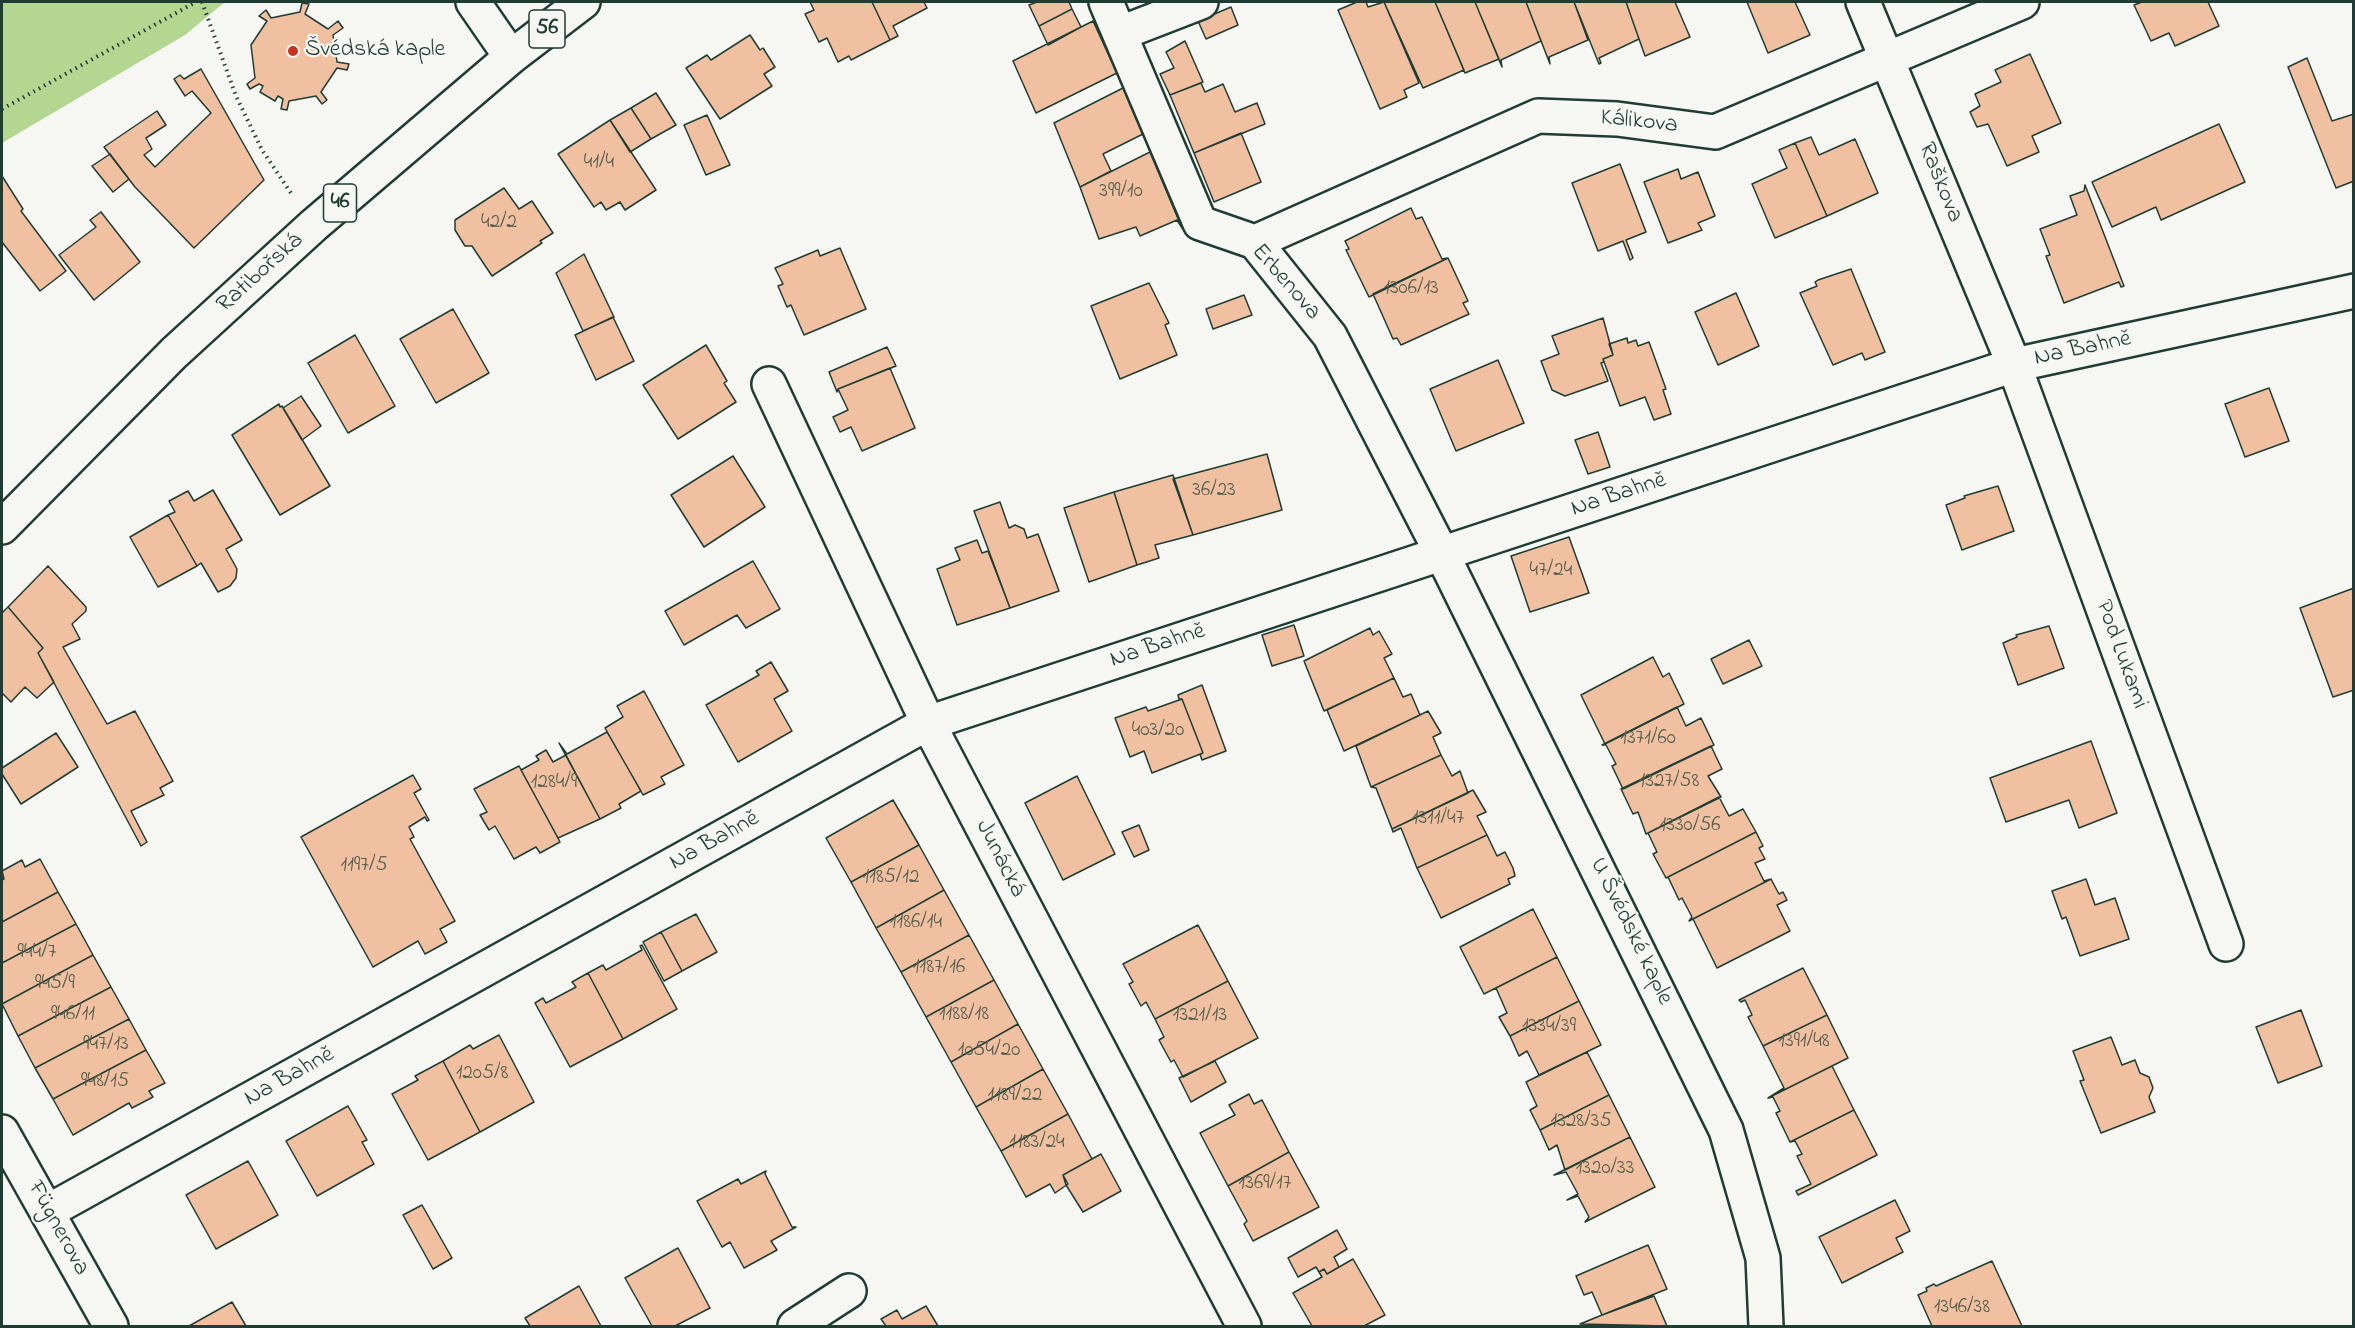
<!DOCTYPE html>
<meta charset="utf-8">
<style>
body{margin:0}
#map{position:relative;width:2355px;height:1328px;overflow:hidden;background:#f6f6f2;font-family:"Indie Flower",sans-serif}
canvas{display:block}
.frame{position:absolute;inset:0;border:3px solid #1f3d34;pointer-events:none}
</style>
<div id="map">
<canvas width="2355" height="1328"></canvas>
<div class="frame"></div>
</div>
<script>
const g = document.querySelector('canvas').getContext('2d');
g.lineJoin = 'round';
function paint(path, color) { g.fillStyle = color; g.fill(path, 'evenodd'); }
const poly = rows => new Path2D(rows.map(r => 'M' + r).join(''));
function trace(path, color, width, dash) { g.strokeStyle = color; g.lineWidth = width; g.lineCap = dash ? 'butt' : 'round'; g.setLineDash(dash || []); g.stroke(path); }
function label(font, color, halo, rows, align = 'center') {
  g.font = font + ' "Indie Flower",sans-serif'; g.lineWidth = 4.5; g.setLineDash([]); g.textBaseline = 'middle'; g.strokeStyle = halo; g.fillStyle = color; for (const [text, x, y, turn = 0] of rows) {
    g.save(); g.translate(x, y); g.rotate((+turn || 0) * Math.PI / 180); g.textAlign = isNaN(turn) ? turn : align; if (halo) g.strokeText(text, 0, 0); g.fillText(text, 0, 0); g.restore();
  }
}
const green = poly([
 [2,2,225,2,185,35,2,143]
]);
const building = poly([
 [810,2,872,2,890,40,851,60,849,56,838,62,827,38,819,42,805,14,814,10,810,2],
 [872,2,924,2,927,8,893,26,898,36,890,40,872,2],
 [1037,2,1069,2,1072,9,1039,26,1029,5,1037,2],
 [1357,2,1366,2,1368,7,1384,2,1419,83,1404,90,1407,97,1380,109,1338,10,1357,2],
 [1384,2,1435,2,1464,70,1423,88,1384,2],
 [1435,2,1475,2,1499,59,1465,73,1435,2],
 [1475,2,1526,2,1541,41,1501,60,1502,67,1475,2],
 [1526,2,1574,2,1588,40,1549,57,1550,64,1526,2],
 [1574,2,1626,2,1639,39,1599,58,1601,63,1599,64,1574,2],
 [1626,2,1675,2,1690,37,1645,56,1626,2],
 [1747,2,1795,2,1810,35,1768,53,1747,2],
 [2142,2,2208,2,2219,26,2175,46,2169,33,2151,41,2134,5,2142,2],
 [302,3,309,4,305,14,328,29,338,21,343,28,333,35,337,62,349,64,347,70,337,68,321,92,327,100,322,104,316,96,289,101,287,110,281,109,283,99,278,96,275,101,260,92,263,86,259,84,250,89,247,84,255,78,251,45,267,21,259,16,266,10,271,18,300,12,302,3],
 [1231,7,1238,25,1206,39,1198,21,1231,7],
 [1072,9,1081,27,1048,45,1039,26,1072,9],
 [1093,21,1117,73,1036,113,1013,61,1093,21],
 [750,35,760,50,763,48,775,67,764,74,772,86,720,119,686,68,707,55,711,60,750,35],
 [1185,41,1203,82,1170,95,1160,74,1174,68,1166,52,1185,41],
 [2030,54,2061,123,2032,136,2039,152,2007,166,1988,124,1977,127,1970,112,1980,106,1975,94,2001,82,1995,70,2030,54],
 [2307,58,2332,121,2354,114,2354,181,2336,188,2288,67,2307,58],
 [201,69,264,180,194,248,135,187,104,147,157,111,166,125,146,138,152,149,144,155,155,167,211,113,192,91,185,96,174,79,180,75,184,79,201,69],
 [1201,83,1205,92,1223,84,1235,112,1257,103,1265,124,1194,153,1170,95,1201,83],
 [1123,88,1143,134,1103,154,1111,171,1080,187,1054,123,1123,88],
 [656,93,676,125,651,139,631,108,656,93],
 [631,108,651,139,630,152,610,120,631,108],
 [707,115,730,165,706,175,684,125,707,115],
 [610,120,656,190,625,210,620,202,606,210,601,202,594,207,558,154,610,120],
 [2219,124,2245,182,2161,220,2156,207,2112,227,2092,182,2219,124],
 [1241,133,1261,182,1214,202,1194,153,1241,133],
 [1811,137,1819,155,1855,139,1878,193,1827,216,1795,143,1811,137],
 [1795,143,1827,216,1775,238,1752,184,1787,168,1779,150,1795,143],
 [1150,152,1182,228,1177,220,1140,236,1136,227,1099,239,1080,187,1150,152],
 [110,154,129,179,113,192,92,166,110,154],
 [1620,164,1646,232,1626,240,1633,258,1630,260,1623,241,1598,251,1572,183,1620,164],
 [1678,169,1681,179,1698,172,1715,216,1698,223,1702,230,1668,243,1644,182,1678,169],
 [2,176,23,209,21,211,66,271,40,291,2,242,2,176],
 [2085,185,2124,286,2121,287,2119,282,2064,303,2046,256,2050,255,2040,229,2077,215,2070,196,2084,191,2085,185],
 [504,188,519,209,532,201,553,233,540,241,542,243,492,276,472,246,465,246,455,230,455,220,504,188],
 [1411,208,1416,219,1422,217,1442,259,1448,258,1369,297,1346,250,1349,249,1345,241,1411,208],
 [101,212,140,262,94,300,59,255,96,227,90,220,101,212],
 [840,248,866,309,804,335,791,305,787,307,778,286,783,284,775,268,818,250,820,256,840,248],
 [584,254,614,317,583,331,556,273,584,254],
 [1448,258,1468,301,1463,303,1469,314,1401,345,1397,338,1393,339,1373,294,1448,258],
 [1851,269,1885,352,1865,360,1862,353,1833,365,1800,293,1817,286,1815,282,1818,280,1851,269],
 [1149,283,1169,323,1165,325,1177,355,1120,379,1091,306,1149,283],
 [1736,293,1759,346,1718,365,1695,312,1736,293],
 [1244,295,1252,315,1213,329,1206,309,1244,295],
 [453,309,489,373,436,403,400,339,453,309],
 [613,317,634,361,596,380,575,335,613,317],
 [1603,318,1613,355,1603,359,1604,362,1601,363,1608,381,1565,396,1552,390,1541,361,1559,354,1552,336,1603,318],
 [355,335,395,406,348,433,308,363,355,335],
 [1627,338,1628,343,1636,340,1638,346,1649,342,1666,389,1663,390,1671,414,1654,420,1645,397,1620,406,1603,359,1613,355,1609,344,1627,338],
 [706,345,727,381,724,383,736,402,678,439,643,385,706,345],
 [887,347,896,366,838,389,837,392,829,372,887,347],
 [1498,360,1524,423,1456,451,1430,389,1498,360],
 [890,368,915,428,862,451,851,427,840,432,833,417,848,410,838,389,890,368],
 [2269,388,2289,441,2245,457,2225,404,2269,388],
 [301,396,321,426,302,440,283,408,301,396],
 [279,404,280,407,282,406,330,486,280,515,232,435,279,404],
 [1598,432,1610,467,1588,474,1575,440,1598,432],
 [1267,454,1282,510,1193,535,1173,479,1267,454],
 [733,456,765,507,704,547,671,495,733,456],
 [1173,475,1193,535,1155,545,1159,558,1137,565,1114,492,1173,475],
 [1998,486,2014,531,1962,550,1946,505,1965,498,1964,496,1998,486],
 [213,490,242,540,226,549,237,569,236,578,230,586,218,592,201,563,197,566,168,515,175,512,169,501,188,491,194,501,213,490],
 [1114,492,1137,565,1089,582,1064,508,1114,492],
 [1000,502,1009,528,1015,525,1024,529,1027,538,1038,534,1059,591,1010,608,974,511,1000,502],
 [168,515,197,566,158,587,130,537,168,515],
 [1569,537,1589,593,1530,612,1511,556,1569,537],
 [977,540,982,553,988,551,1010,608,957,625,937,569,960,560,955,548,977,540],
 [753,561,780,609,746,628,737,615,684,645,665,611,753,561],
 [48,566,86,607,86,611,72,624,80,639,63,647,107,724,135,711,173,781,160,788,164,795,131,811,147,842,141,846,38,653,43,648,8,607,48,566],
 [2354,588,2354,690,2333,697,2300,608,2354,588],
 [8,607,43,648,38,653,54,682,37,698,25,687,11,702,2,693,2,613,8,607],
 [1294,625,1304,656,1272,666,1262,635,1294,625],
 [2049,626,2064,668,2018,685,2003,643,2017,637,2016,635,2049,626],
 [1370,628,1373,635,1379,631,1392,654,1384,658,1394,678,1324,711,1304,661,1370,628],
 [1749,640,1762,666,1723,684,1711,659,1749,640],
 [1653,657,1663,677,1669,673,1684,704,1605,744,1581,695,1653,657],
 [771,662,788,691,774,699,792,731,738,762,706,705,759,675,756,671,771,662],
 [1394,678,1403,697,1411,694,1420,715,1344,751,1327,710,1394,678],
 [1202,685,1226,751,1202,760,1200,754,1203,753,1182,699,1179,699,1178,695,1202,685],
 [644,691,684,765,661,777,665,784,643,795,605,728,623,717,617,706,644,691],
 [1182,699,1203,753,1152,773,1144,751,1130,757,1115,718,1146,707,1148,711,1182,699],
 [1677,707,1686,726,1701,718,1714,745,1623,789,1612,766,1616,764,1606,745,1602,745,1677,707],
 [1428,711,1441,733,1433,737,1441,755,1371,787,1356,746,1428,711],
 [607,732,641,791,619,804,621,808,600,819,559,743,567,754,607,732],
 [56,733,78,767,21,804,2,774,2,768,56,733],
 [2091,741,2117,813,2079,828,2069,800,2006,822,1990,778,2091,741],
 [1711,746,1722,769,1708,776,1721,797,1646,834,1638,812,1633,814,1621,789,1711,746],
 [546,750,553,762,566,755,600,819,558,838,521,770,539,760,536,756,546,750],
 [1441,755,1452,776,1460,771,1468,793,1392,829,1376,788,1371,787,1441,755],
 [519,766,560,842,540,853,536,847,514,859,495,826,489,830,480,815,487,812,474,789,519,766],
 [413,775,421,789,414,793,429,820,427,821,425,817,409,827,414,837,410,839,455,921,440,929,447,942,425,954,418,941,373,967,301,837,413,775],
 [1077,776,1115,854,1063,880,1025,803,1077,776],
 [1473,790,1486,812,1477,816,1487,835,1417,868,1401,828,1393,832,1392,829,1473,790],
 [1719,797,1729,816,1743,809,1756,832,1666,878,1653,854,1657,852,1648,833,1719,797],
 [893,800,919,845,851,882,826,838,893,800],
 [1139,825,1149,850,1134,857,1122,832,1139,825],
 [1756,832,1763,846,1759,848,1765,859,1755,863,1764,881,1771,879,1689,921,1692,917,1682,898,1679,900,1668,877,1756,832],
 [1487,835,1497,856,1505,852,1513,868,1515,876,1508,879,1510,884,1441,918,1417,868,1487,835],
 [919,845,944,890,876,928,851,882,919,845],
 [40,859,58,892,2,922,2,880,4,879,2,871,22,860,25,867,40,859],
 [1771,879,1779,894,1783,892,1787,900,1777,905,1790,931,1717,968,1693,919,1771,879],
 [2086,879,2095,905,2115,898,2129,939,2080,956,2066,917,2062,919,2052,891,2086,879],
 [944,890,969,935,901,972,876,928,944,890],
 [58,892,76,924,2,963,2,922,58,892],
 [1533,909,1557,957,1484,994,1460,947,1533,909],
 [696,914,717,952,682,971,661,932,696,914],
 [76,924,93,955,2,1004,2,963,76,924],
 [1198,925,1228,981,1155,1019,1146,1002,1141,1006,1129,984,1133,982,1123,964,1198,925],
 [661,932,682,971,664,981,643,942,661,932],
 [969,935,994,980,926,1017,901,972,969,935],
 [642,945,677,1009,623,1039,588,973,603,965,606,970,642,950,640,946,642,945],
 [93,955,111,987,18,1036,2,1004,93,955],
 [1557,957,1579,1001,1510,1036,1499,1017,1507,1013,1496,988,1557,957],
 [1803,968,1827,1015,1763,1046,1748,1017,1752,1015,1745,1000,1741,1002,1739,1000,1803,968],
 [588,973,623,1039,570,1067,535,1003,543,998,546,1003,576,987,572,982,588,973],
 [994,980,1018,1024,951,1062,926,1017,994,980],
 [1228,981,1258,1038,1183,1077,1174,1060,1171,1062,1159,1040,1164,1037,1155,1019,1228,981],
 [111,987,129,1019,35,1068,18,1036,111,987],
 [1579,1001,1601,1045,1539,1075,1527,1051,1519,1056,1510,1036,1579,1001],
 [2301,1010,2322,1066,2278,1083,2256,1027,2301,1010],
 [1827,1015,1848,1058,1768,1098,1784,1088,1763,1046,1827,1015],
 [129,1019,146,1050,53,1099,35,1068,129,1019],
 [1018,1024,1043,1069,976,1107,951,1062,1018,1024],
 [499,1035,534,1102,480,1132,443,1061,470,1045,473,1049,499,1035],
 [2111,1037,2122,1065,2135,1060,2140,1073,2149,1077,2153,1088,2149,1097,2155,1112,2101,1133,2080,1081,2084,1080,2073,1051,2111,1037],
 [146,1050,165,1083,149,1091,153,1097,132,1108,129,1103,73,1135,53,1099,146,1050],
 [1587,1052,1609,1095,1540,1130,1530,1110,1537,1106,1526,1082,1587,1052],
 [443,1061,480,1132,428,1160,392,1094,418,1080,415,1076,443,1061],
 [1215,1061,1226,1082,1191,1102,1179,1078,1215,1061],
 [1832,1066,1854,1110,1790,1142,1776,1113,1780,1111,1773,1097,1768,1098,1832,1066],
 [1043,1069,1068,1114,1001,1151,976,1107,1043,1069],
 [1249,1094,1254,1104,1262,1100,1289,1152,1228,1186,1200,1133,1235,1115,1229,1105,1249,1094],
 [1609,1095,1630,1137,1565,1170,1557,1145,1549,1150,1540,1130,1609,1095],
 [348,1106,367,1140,362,1142,374,1164,317,1196,286,1141,348,1106],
 [1854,1110,1877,1155,1798,1195,1796,1191,1811,1184,1797,1156,1802,1154,1795,1141,1790,1142,1854,1110],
 [1068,1114,1092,1159,1063,1175,1068,1184,1055,1193,1050,1184,1026,1197,1001,1151,1068,1114],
 [1630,1137,1655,1187,1585,1222,1589,1217,1578,1196,1567,1200,1578,1194,1566,1172,1554,1175,1630,1137],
 [1289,1152,1319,1207,1253,1241,1244,1224,1247,1221,1228,1186,1289,1152],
 [1101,1154,1121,1191,1083,1212,1066,1185,1063,1175,1101,1154],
 [248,1161,278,1215,216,1249,186,1195,248,1161],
 [766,1171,765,1174,792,1227,796,1227,771,1241,777,1250,744,1268,730,1242,722,1247,697,1201,738,1179,741,1184,766,1171],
 [1895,1200,1910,1231,1896,1238,1903,1252,1842,1283,1819,1237,1895,1200],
 [422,1205,452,1258,433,1269,403,1215,422,1205],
 [1337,1230,1347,1249,1334,1257,1339,1267,1327,1274,1324,1269,1319,1272,1316,1267,1298,1277,1288,1258,1337,1230],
 [1648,1245,1667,1289,1602,1315,1592,1292,1584,1295,1576,1276,1648,1245],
 [678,1248,710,1308,675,1326,652,1326,625,1278,678,1248],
 [1353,1259,1385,1315,1364,1326,1312,1326,1293,1293,1322,1277,1319,1272,1324,1269,1327,1274,1353,1259],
 [1992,1261,2022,1326,1932,1326,1918,1295,1927,1291,1926,1288,1934,1284,1936,1286,1992,1261],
 [579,1286,601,1326,530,1326,525,1318,579,1286],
 [1654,1296,1667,1326,1580,1324,1602,1315,1654,1296],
 [232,1302,246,1326,189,1326,232,1302],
 [926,1306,938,1326,886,1326,881,1319,897,1310,902,1319,926,1306]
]);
const path = poly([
 [202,2,236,96,262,150,293,196],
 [2,109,196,2]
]);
const minor = poly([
 [1106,2,1200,223,1255,242,1330,336,1442,554,1726,1130,1763,1258,1766,1326],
 [1863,2,2014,365,2226,944],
 [1121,33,1201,2],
 [1255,242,1538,116,1617,119,1715,132,2022,2],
 [769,384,928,723,1244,1326],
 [2,1132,111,1326],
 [47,1212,928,723,2014,365,2354,291],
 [795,1326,849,1291]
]);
const major = poly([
 [473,2,511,57],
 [2,527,174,353,314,225,511,57,583,2]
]);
const markers = [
 [293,51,6,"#c8321e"]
];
const numberNames = [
 ["41/4",599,164],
 ["399/10",1121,193],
 ["42/2",499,224],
 ["1306/13",1411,290],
 ["36/23",1214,492],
 ["47/24",1551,572],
 ["403/20",1158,732],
 ["1371/60",1648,740],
 ["1327/58",1669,783],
 ["1284/9",554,784],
 ["1311/47",1438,820],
 ["1330/56",1690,827],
 ["1197/5",364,867],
 ["1185/12",891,879],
 ["1186/14",916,924],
 ["944/7",37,954],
 ["1187/16",939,969],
 ["945/9",55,985],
 ["946/11",73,1016],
 ["1188/18",964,1016],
 ["1321/13",1200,1017],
 ["1334/39",1549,1028],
 ["1391/48",1804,1043],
 ["947/13",106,1046],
 ["1054/20",989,1052],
 ["1205/8",482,1075],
 ["948/15",105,1083],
 ["1189/22",1015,1097],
 ["1328/35",1581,1123],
 ["1183/24",1037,1144],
 ["1320/33",1605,1170],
 ["1369/17",1265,1185],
 ["1346/38",1962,1309]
];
const shields = [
 [547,29,36],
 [340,203,33]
];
const shieldNames = [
 ["56",547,29],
 ["46",340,203]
];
const poiNames = [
 ["Švédská kaple",305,51]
];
const streetNames = [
 ["Kálikova",1639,123,6],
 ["Raškova",1939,183,68],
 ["Ratibořská",261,274,-42],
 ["Erbenova",1285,283,49],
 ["Na Bahně",2083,350,-12],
 ["Na Bahně",1619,496,-18],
 ["Na Bahně",1158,647,-18],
 ["Pod Lukami",2120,655,70],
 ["Na Bahně",715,842,-29],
 ["Junácká",999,859,63],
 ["U Švédské kaple",1630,932,64],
 ["Na Bahně",290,1078,-29],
 ["Fügnerova",57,1229,61]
];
paint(green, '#b3d791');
paint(building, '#f1c0a1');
trace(building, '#1f3d34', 1.5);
trace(minor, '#1f3d34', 38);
trace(major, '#1f3d34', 38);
trace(path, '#1f3d34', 4, [1.5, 4.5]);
trace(minor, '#f6f6f2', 33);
trace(major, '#f6f6f2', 33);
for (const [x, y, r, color] of markers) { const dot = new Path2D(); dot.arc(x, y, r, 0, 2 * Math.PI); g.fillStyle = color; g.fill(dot); trace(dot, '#f6f6f2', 2); }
label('21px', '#545e4f', null, numberNames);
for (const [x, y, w] of shields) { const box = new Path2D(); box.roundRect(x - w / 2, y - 19, w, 38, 4.5); g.fillStyle = '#f6f6f2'; g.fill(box); trace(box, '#1f3d34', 1.5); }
label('bold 22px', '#1f3d34', null, shieldNames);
label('24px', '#1f3d34', '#f6f6f2', poiNames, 'left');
label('24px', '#1f3d34', '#f6f6f2', streetNames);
</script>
